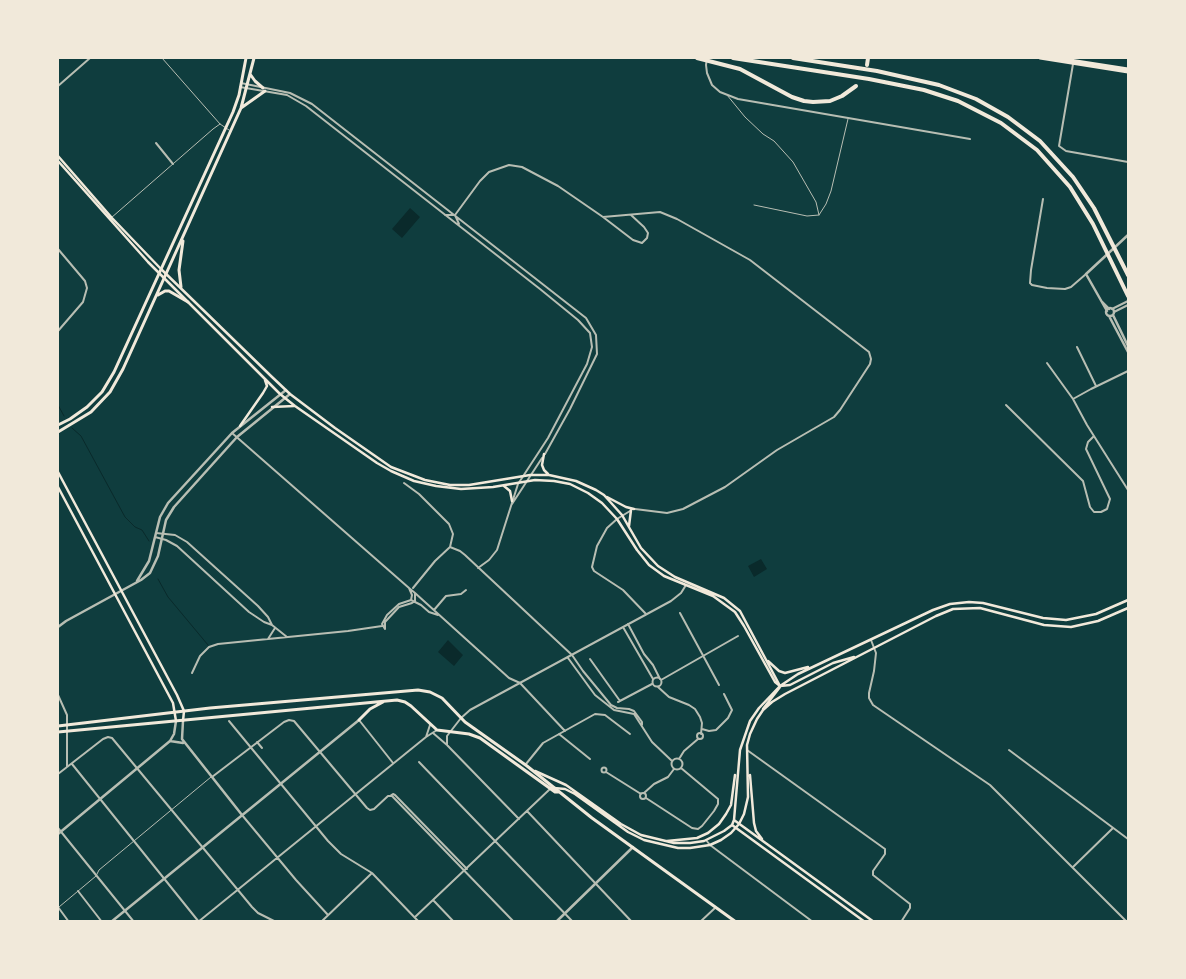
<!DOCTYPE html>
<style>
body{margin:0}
#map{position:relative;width:1186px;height:979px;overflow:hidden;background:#0f3d3e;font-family:Signika,sans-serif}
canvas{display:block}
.frame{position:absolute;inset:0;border:59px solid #f1e9da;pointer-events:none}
</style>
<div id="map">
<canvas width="1186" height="979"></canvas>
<div class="frame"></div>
</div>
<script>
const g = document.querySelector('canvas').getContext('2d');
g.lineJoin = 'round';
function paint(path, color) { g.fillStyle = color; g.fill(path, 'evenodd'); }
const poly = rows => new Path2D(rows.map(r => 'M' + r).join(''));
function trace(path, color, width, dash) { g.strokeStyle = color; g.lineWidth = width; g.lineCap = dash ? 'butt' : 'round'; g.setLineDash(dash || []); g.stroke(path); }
const water = poly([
 [410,208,420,217,402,238,392,229],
 [761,559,767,569,754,577,748,566],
 [448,640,463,655,454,666,438,652]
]);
const stream = poly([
 [58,405,64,416],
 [72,428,81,436,125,517,135,527,142,530,149,541],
 [158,579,168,597,208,645]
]);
const service = poly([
 [162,58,220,124,229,130],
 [727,95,745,117,763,134,774,141,793,162,816,202,819,215],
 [754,205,807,216,819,215,826,204,831,191,848,119],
 [111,218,213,129,220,124]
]);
const pedestrian = poly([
 [59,907,96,876,99,870,211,777]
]);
const minor = poly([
 [707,58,706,65,707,73,712,85,720,92,738,99,970,139],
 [1073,64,1059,146,1066,151,1128,162],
 [241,83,290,93,312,104,586,318,596,335,597,354,570,409,545,454],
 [58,86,90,58],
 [240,87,287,95,306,106,540,289,578,320,590,333,592,347,587,364,548,438,518,484,497,550,489,560,478,568],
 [156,143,173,164],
 [1043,199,1031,270,1030,283,1032,285,1047,288,1065,289,1071,287,1086,274],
 [445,215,455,215,480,181,489,172,509,165,522,167,558,186,603,217,660,212,677,219,750,260,869,352,871,359,870,364,840,410,834,417,777,450,725,487,683,509,667,513,635,509],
 [455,215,459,224],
 [603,217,633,240,642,243,647,238,648,233,644,227,631,215],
 [58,249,85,281,87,288,83,302,58,331],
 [1112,309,1128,301],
 [1114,312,1128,305],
 [1077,347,1096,386],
 [1047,363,1073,399,1087,425,1128,490],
 [1073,399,1091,389,1128,371],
 [1006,405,1083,481,1090,507,1094,512,1101,512,1107,509,1110,499,1086,449,1088,442,1094,436],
 [232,433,409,588,412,595,411,600,399,604,387,615,382,624,385,629],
 [404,483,419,494,449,524,453,534,450,547],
 [512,504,542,458],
 [630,511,617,519,607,528,597,546,592,567,594,571,623,590,646,614],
 [156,533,175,535,187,542,258,606,268,617,272,625],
 [155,537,166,540,177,546,249,612,264,622,272,625,287,637],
 [450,547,460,551,465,555,572,655,583,671,611,705,617,708,629,709,634,711,642,722,642,725],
 [413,588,435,561,450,547],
 [415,593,509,678,520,683,565,731],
 [411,600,421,605,429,612,438,615],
 [434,610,446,596,461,594,466,590],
 [680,613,719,685],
 [628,624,644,654,653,665,660,679],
 [623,627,653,679],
 [385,629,385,622,399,607,412,603,415,601,415,593,409,588],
 [268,639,275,628],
 [871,640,876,653,874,671,869,693,869,698,873,705,990,785,1127,922],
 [568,658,595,695,614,710,634,714,652,742,672,761],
 [590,659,620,701],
 [192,673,200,656,209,647,218,644,348,631,382,626],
 '652.5 682a4.5 4.5 0 1 1 9 0a4.5 4.5 0 1 1-9 0Z',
 [661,680,738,636],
 [658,687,669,697,689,705,695,709,700,717,702,723,701,734],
 [58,695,67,715,67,767],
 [618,702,652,684],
 [359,720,393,763],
 [229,721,328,841,341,854,372,873,419,922],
 [702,729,709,731,716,730,728,718,732,710,724,694],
 [433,733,447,745,519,819],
 '697 736a3 3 0 1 1 6 0a3 3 0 1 1-6 0Z',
 [559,734,590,759],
 [426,737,430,725],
 [257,742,262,748],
 [447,745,447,736,461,718,470,710,671,601,681,593,686,585],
 [747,750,885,849,885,854,873,871,873,875,910,904,910,908,901,922],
 [1009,750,1128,839],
 '671.5 764a5.5 5.5 0 1 1 11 0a5.5 5.5 0 1 1-11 0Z',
 [679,759,684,751,698,739],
 [419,762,573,922],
 [72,764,199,922],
 [526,764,543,743,595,714,605,715,630,734],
 '601.5 770a2.5 2.5 0 1 1 5 0a2.5 2.5 0 1 1-5 0Z',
 [606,772,641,794],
 [58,774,103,739,108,737,112,738,252,907,258,913,276,922],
 [212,777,284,722,289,720,294,721,367,808,370,810,374,809,388,796,392,796,514,922],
 '640 796a3 3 0 1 1 6 0a3 3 0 1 1-6 0Z',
 [644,793,654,784,668,777,674,769],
 [390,796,393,794,395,795,467,869],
 [646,798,692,828,698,829,702,826,714,811,718,804,718,799,681,768],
 [527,811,632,922],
 [242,815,296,880,328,915],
 [58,828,134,922],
 [706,840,710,845,813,922],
 [1073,867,1113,828],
 [78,891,102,922],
 [434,901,454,922],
 [58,907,69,922],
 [415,917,550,789],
 [198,922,426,737,437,730],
 [321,922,372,873],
 [700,922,715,908]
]);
const tertiary = poly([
 [1102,302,1109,309],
 '1106 312a4 4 0 1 1 8 0a4 4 0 1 1-8 0Z',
 [1107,311,1086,274,1128,235],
 [1113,315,1128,346],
 [1109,316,1128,352],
 [137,581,149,561,160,517,168,503,232,433,286,390],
 [58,627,66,621,141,580,150,573,158,556,166,520,174,507,237,437,290,394],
 [183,721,182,739,242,815],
 [170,741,183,743],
 [58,834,170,741,174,734,176,721],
 [111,922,359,720],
 [556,922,633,847]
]);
const secondary = poly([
 [58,156,112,218,161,269,271,376,290,394,335,428,391,467,425,480,450,485,469,485,530,475,549,475,576,481,596,490,604,495,622,515,641,548,658,566,675,577,724,598,740,611,780,686],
 [58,161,148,262,280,394,295,406,377,463,391,471,414,481,436,486,461,489,493,487,535,480,554,481,570,484,588,493,602,503,617,519,637,550,649,565,664,576,713,596,735,612,744,626,775,682,780,686],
 [272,407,294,406],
 [240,426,263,393,267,386,265,380],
 [544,454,542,465,544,470,548,474],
 [58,472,177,695,184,711,183,721],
 [504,486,510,491,512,501],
 [58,487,173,703,176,721],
 [607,497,626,507,634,509],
 [629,526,631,510],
 [768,661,779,671,785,673,808,667],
 [780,686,790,685,833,663,854,657],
 [763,709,780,687],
 [535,771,566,785,621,824,641,835,674,843,690,843,704,841,724,831,732,825,734,820,740,750,750,721,759,708,780,686,798,674,933,610,950,604,969,602,983,603,1043,618,1066,620,1096,614,1128,600],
 [750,775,754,823,756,831,762,839],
 [554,788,565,789,575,794,628,832,644,840,678,848,690,848,710,845,721,840,731,833,739,824,744,814,748,797,747,745,750,734,757,719,763,710,772,702,785,694,936,616,953,609,980,608,1044,625,1071,627,1098,621,1128,608],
 [734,820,874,922],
 [732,825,865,922],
 [667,841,697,838,708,833,719,824,726,814,731,805,735,775]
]);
const primary = poly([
 [1040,58,1128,72],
 [1057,58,1128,69],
 [250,74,255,81,263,88],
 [241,108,265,91],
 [181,287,179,270,183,241],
 [158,295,165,291,169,291,188,302],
 [58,425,70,419,87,407,102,392,114,372,233,112,239,95,246,58],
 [58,432,91,412,110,392,123,369,241,108,254,58],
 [359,720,370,709,383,702],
 [58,726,210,708,418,690,430,692,442,698,465,722,527,766,592,818,736,922],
 [58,732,397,700,405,702,411,706,437,730,469,734,480,738,555,792,558,792]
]);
const motorway = poly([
 [697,58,740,69,792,97,804,101,813,102,830,101,842,96,856,86],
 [733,58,869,79,924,90,958,101,1001,123,1037,150,1070,187,1093,224,1128,296],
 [793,58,877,71,939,85,976,99,1008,117,1040,141,1073,177,1094,208,1128,275],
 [867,65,868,58]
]);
paint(water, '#0a2a2b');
trace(stream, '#0a2a2b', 1);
trace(service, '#b8beb3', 1);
trace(pedestrian, '#b8beb3', 1);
trace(minor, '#b8beb3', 2);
trace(tertiary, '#b8beb3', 2.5);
trace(secondary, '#f1e9da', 2.5);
trace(primary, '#f1e9da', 3);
trace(motorway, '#f1e9da', 4);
</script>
